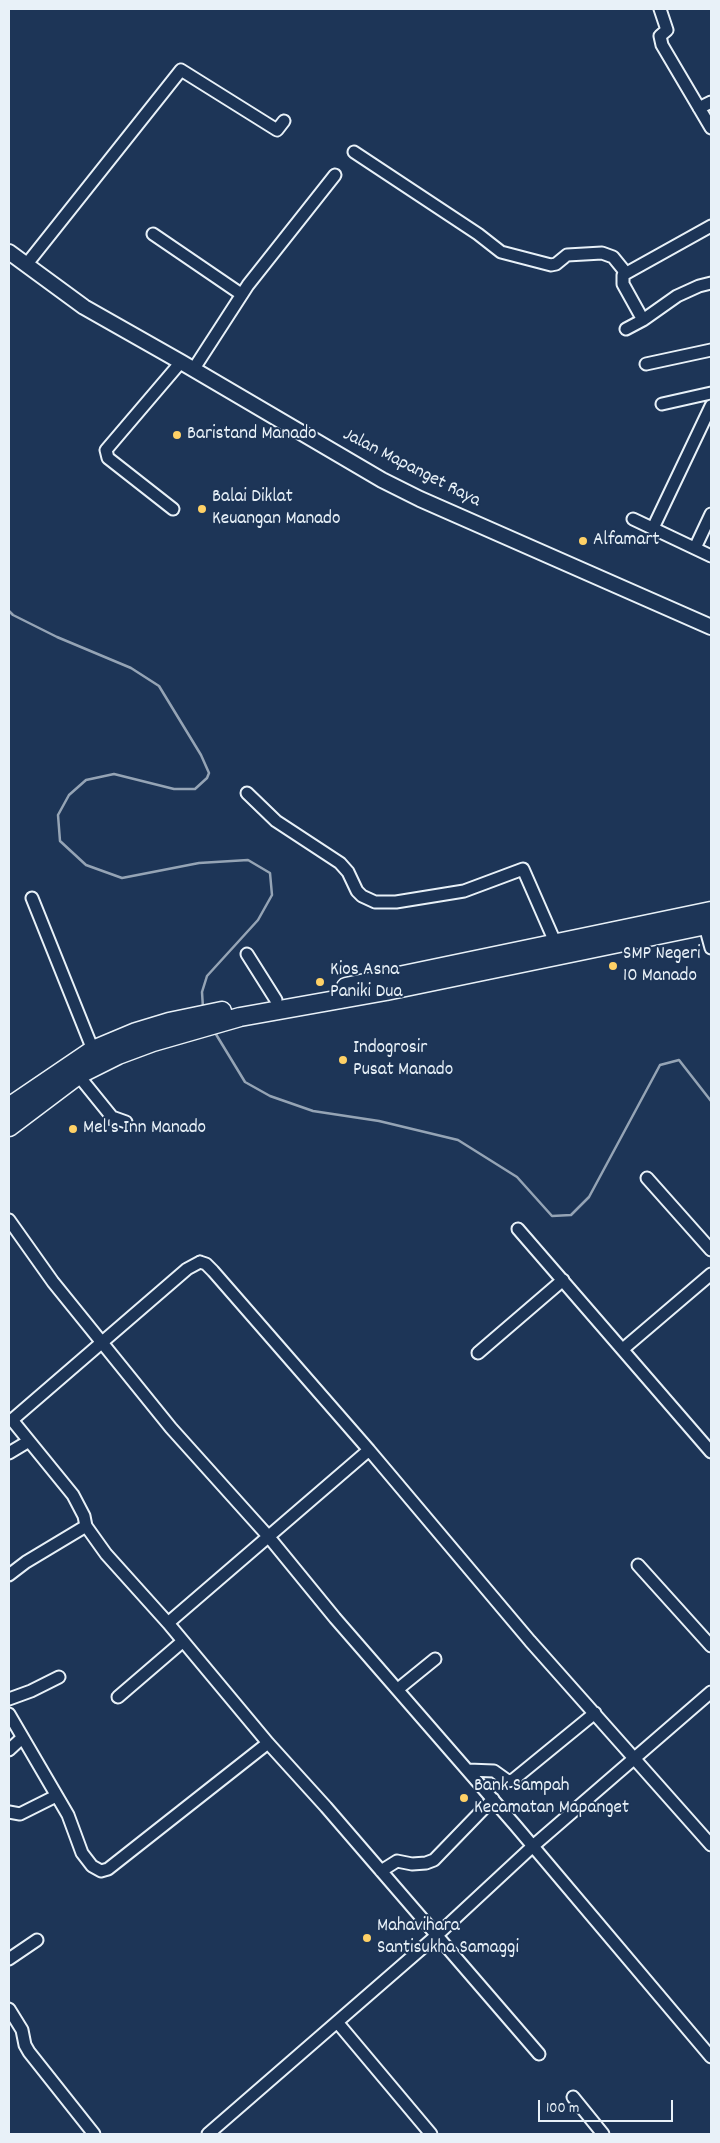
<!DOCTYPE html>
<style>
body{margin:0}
#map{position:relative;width:720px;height:2143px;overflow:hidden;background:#1d3557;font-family:Dekko,sans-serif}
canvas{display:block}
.frame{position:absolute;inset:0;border:10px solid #e8f1f8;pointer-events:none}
.scale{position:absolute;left:538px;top:2100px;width:135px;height:22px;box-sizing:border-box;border:2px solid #e8f1f8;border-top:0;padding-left:6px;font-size:15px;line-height:18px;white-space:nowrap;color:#e8f1f8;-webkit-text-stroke:4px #1d3557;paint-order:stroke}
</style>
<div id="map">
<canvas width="720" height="2143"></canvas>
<div class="frame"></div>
<div class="scale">100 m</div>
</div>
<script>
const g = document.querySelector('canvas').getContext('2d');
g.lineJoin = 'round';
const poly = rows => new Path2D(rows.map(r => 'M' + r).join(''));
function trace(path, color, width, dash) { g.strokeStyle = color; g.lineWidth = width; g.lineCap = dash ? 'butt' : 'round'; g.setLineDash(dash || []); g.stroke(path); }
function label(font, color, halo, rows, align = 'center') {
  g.font = font + ' Dekko,sans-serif'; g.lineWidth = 4; g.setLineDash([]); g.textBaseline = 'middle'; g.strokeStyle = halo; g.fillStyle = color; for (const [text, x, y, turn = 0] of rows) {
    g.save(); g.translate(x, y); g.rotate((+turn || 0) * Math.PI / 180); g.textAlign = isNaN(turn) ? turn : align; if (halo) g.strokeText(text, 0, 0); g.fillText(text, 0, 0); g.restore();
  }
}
const stream = poly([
 [9,611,13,615,57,637,131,668,159,686,201,755,209,773,207,778,195,789,174,789,114,774,86,780,69,795,58,815,60,841,86,865,122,878,199,863,248,860,270,873,272,895,258,920,207,976,202,992,203,1008],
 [214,1031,245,1082,270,1096,313,1111,379,1121,458,1140,517,1177,552,1216,571,1215,589,1197,660,1065,679,1060,711,1101]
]);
const minor = poly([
 [660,9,667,30,660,36,662,45,711,128],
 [699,108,711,102],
 [354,152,478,234,501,252,551,265,556,264,567,255,602,253,613,257,626,273],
 [153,234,241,294],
 [26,265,181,70,277,130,284,121],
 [643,320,623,284,623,275,711,226],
 [626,329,643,320,677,296,699,286,711,283],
 [646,364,711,350],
 [193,370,248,285,335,175],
 [662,404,711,393],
 [173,509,108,458,106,450,181,362],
 [633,519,711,556],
 [653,528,711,406],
 [695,548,711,514],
 [247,793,276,821,340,863,348,872,357,891,362,896,375,902,396,902,464,891,523,869,555,942],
 [32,898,93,1050],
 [705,926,711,948],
 [247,954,276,1000],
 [78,1075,112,1117,126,1122],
 [647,1178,711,1250],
 [9,1220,53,1282,171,1428,268,1536,335,1618,515,1825,711,2057],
 [518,1229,711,1452],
 [200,1262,206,1264,213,1271,369,1450,168,1623,106,1554,86,1526,84,1516,73,1495,12,1420,187,1269,200,1262],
 [623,1349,711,1274],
 [478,1353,563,1280],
 [369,1450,530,1641,711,1845],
 [9,1453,29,1441],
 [638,1565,711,1646],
 [9,1575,26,1562,86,1526],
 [168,1623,268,1743,326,1807,539,2054],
 [398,1689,435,1659],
 [118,1697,182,1642],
 [9,1699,31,1691,59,1677],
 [9,1714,68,1815,82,1853,92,1866,101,1871,108,1869,268,1743],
 [9,1750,22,1738],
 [468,1770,494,1771,508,1781,513,1780,595,1713],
 [9,1812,20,1814,56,1796],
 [381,1871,397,1861,412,1864,426,1863,434,1860,493,1799],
 [9,1959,37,1940],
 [9,2009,22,2030,25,2045,29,2052,94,2134],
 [337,2022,431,2134],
 [573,2097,603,2134],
 [208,2134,436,1936,533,1846,711,1692]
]);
const tertiary = poly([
 [9,252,84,307,181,362,382,480,420,499,711,627]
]);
const trunk = poly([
 [346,987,711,911],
 [9,1107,93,1050,136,1032,169,1022,222,1011],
 [9,1127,78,1075,118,1055,153,1042,240,1017,386,991,711,924]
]);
const markers = [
 [177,435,5,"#ffd166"],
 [202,509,5,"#ffd166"],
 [583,541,5,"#ffd166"],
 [613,966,5,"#ffd166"],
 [320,982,5,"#ffd166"],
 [343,1060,5,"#ffd166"],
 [73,1129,5,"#ffd166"],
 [464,1798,5,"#ffd166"],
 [367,1938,5,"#ffd166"]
];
const poiNames = [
 ["Baristand Manado",187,435],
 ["Balai Diklat",212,498],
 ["Keuangan Manado",212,520],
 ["Alfamart",593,541],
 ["SMP Negeri",623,955],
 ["10 Manado",623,977],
 ["Kios Asna",330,971],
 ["Paniki Dua",330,993],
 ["Indogrosir",353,1049],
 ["Pusat Manado",353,1071],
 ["Mel's Inn Manado",83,1129],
 ["Bank Sampah",474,1787],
 ["Kecamatan Mapanget",474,1809],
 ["Mahavihara",377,1927],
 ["Santisukha Samaggi",377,1949]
];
const streetNames = [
 ["Jalan Mapanget Raya",411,469,27]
];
trace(stream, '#95a4b5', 2.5);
trace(minor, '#e8f1f8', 15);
trace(tertiary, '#e8f1f8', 18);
trace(trunk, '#e8f1f8', 21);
trace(minor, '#1d3557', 11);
trace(tertiary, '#1d3557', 14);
trace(trunk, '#1d3557', 18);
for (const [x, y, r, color] of markers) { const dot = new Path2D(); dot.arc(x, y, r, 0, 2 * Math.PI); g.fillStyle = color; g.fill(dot); trace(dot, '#1d3557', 2); }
label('19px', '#e8f1f8', '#1d3557', poiNames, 'left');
label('19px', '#e8f1f8', '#1d3557', streetNames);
</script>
